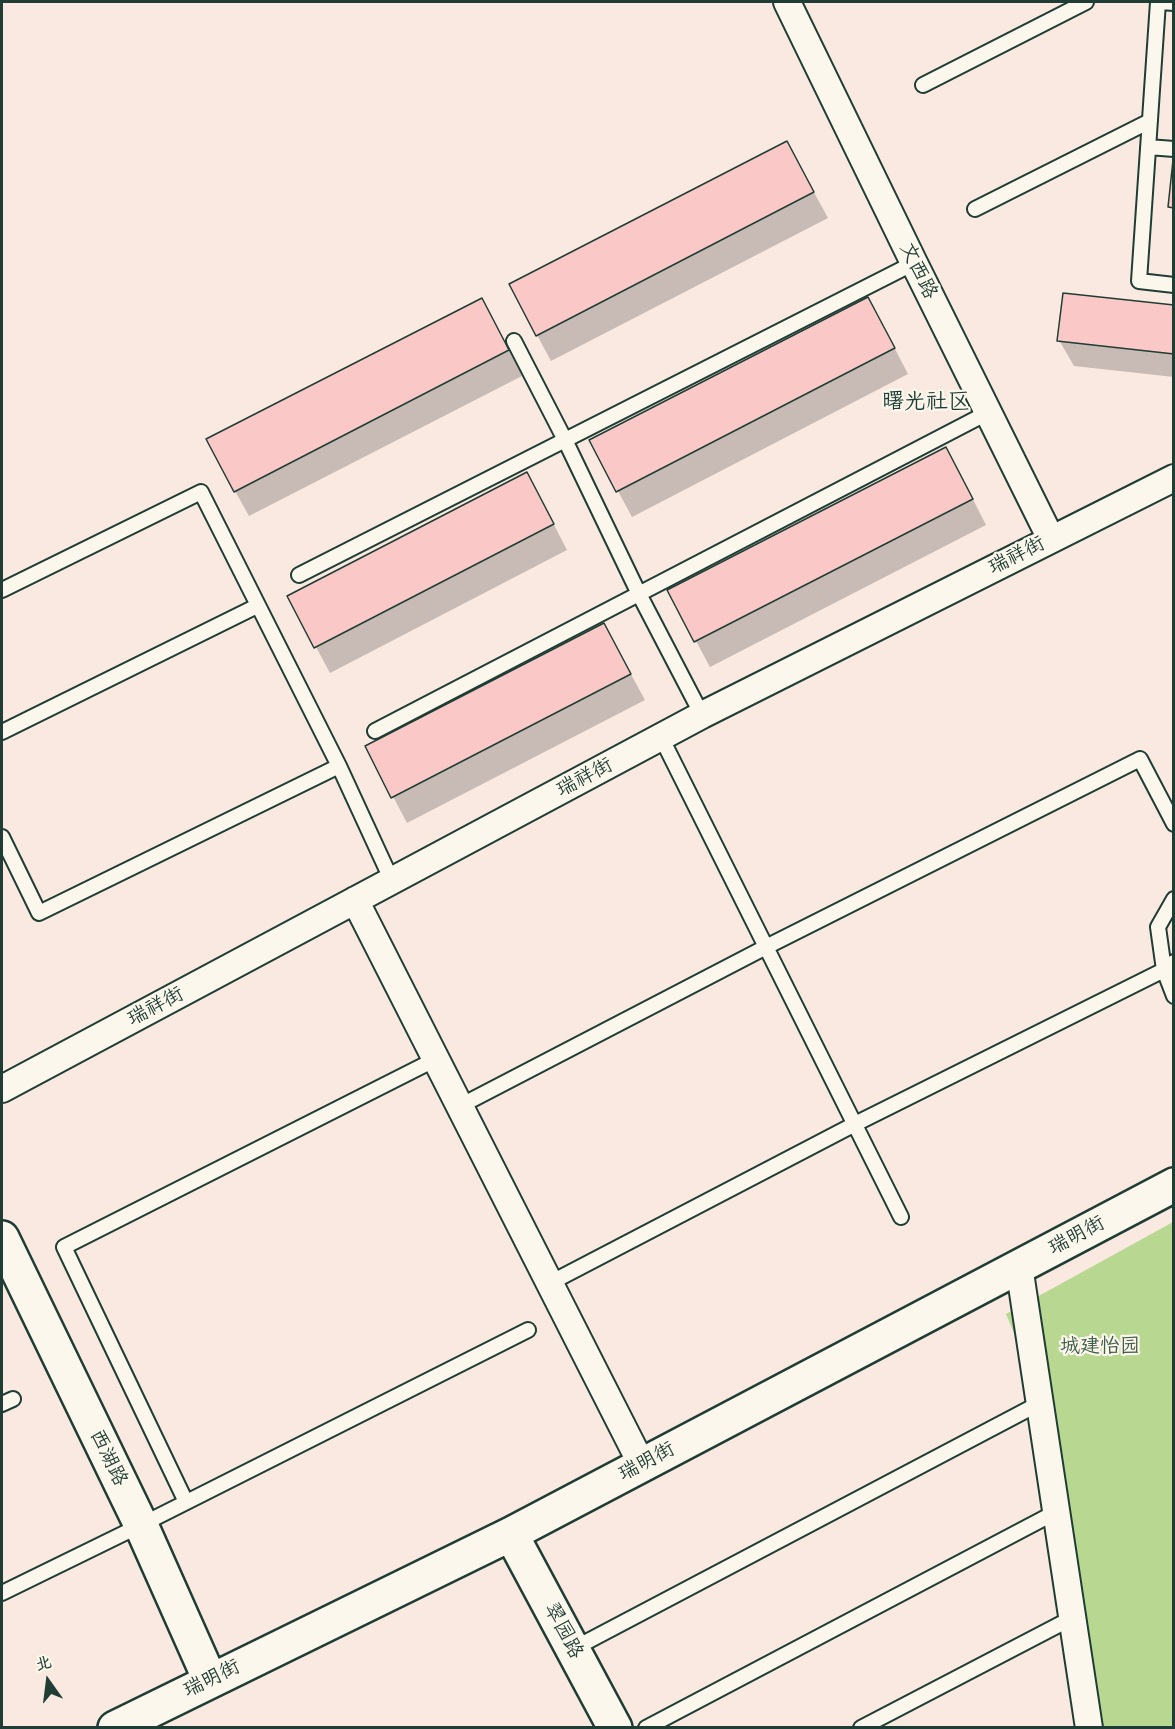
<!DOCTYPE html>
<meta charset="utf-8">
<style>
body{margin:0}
#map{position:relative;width:1175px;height:1729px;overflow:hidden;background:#fae9e1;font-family:Itim,"LXGW WenKai TC",sans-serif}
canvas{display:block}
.frame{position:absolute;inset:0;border:3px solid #1f3d34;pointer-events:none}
.north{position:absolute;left:18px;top:1651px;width:60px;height:60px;-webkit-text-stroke:4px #fbf7ec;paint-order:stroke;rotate:346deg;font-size:16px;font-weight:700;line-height:24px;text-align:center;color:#1f3d34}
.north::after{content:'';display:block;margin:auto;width:21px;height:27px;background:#1f3d34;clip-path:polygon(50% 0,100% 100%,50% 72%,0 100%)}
</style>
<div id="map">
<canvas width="1175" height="1729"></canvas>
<div class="frame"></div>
<div class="north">北</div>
</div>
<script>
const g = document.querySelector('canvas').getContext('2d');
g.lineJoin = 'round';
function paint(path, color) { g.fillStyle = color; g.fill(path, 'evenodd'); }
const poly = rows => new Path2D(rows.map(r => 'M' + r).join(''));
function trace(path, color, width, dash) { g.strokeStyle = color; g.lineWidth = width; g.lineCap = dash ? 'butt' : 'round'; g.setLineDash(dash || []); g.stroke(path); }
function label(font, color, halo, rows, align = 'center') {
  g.font = font + ' Itim,"LXGW WenKai TC",sans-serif'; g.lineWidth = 4.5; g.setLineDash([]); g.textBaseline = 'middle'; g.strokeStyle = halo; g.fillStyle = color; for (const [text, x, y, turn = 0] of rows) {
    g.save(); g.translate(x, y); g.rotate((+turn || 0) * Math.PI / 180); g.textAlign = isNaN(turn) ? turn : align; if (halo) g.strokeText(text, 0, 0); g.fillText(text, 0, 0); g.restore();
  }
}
const green = poly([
 [1173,1222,1173,1727,1085,1727,1048,1415,1006,1314]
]);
const shadow = poly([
 [787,143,828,218,551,361,537,335],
 [1174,307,1174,377,1074,366,1059,340],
 [882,324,908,374,632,517,591,441],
 [496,325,522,376,249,516,235,491],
 [960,474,986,525,710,667,669,591],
 [541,500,567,550,330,673,289,597],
 [604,625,645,700,407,823,367,747]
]);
const building = poly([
 [787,141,814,192,536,336,509,284,787,141],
 [1173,160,1174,160,1174,208,1168,207,1173,160],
 [1063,293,1174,305,1174,354,1057,341,1063,293],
 [868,297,895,348,616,492,589,440,868,297],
 [482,298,509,350,234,492,206,439,482,298],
 [946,447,973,499,694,642,667,590,946,447],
 [527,472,554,524,314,648,287,596,527,472],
 [604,623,631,674,391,798,365,746,604,623]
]);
const lane = poly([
 [1158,2,1139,281,1174,285],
 [1161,2,1174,3],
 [923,85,1086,2],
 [1148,147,1174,149],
 [975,209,1150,121],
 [514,341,565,440,639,594,702,715],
 [299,575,914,263],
 [2,590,201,492,339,766,392,881],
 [375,731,989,412],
 [2,732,257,606],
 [661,737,901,1217],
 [2,837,39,913,339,766],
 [1174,899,1158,927,1164,970,1174,996],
 [460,1106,766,947,1140,759,1174,824],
 [550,1283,855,1124,1164,970,1174,962],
 [2,1404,13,1399],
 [186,1502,64,1247,436,1059],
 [2,1593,141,1525,528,1330],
 [573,1649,1040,1403],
 [646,1728,1056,1512],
 [861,1728,1072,1618]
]);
const street = poly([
 [787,2,914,263,1051,539],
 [355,900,642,1465],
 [2,1089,702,715,1174,478],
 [1019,1266,1089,1728]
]);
const secondary = poly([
 [2,1238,141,1525,210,1680],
 [511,1534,615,1728],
 [115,1728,511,1534,1174,1185]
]);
const streetNames = [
 ["文西路",918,271,64],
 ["瑞祥街",1017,556,-27],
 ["瑞祥街",585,778,-28],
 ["瑞祥街",156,1007,-28],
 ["瑞明街",1077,1236,-28],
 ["西湖路",108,1458,64],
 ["瑞明街",647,1462,-28],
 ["翠园路",563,1631,62],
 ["瑞明街",212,1679,-26]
];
const parkNames = [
 ["城建怡园",1100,1347]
];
const quarterNames = [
 ["曙光社区",926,402]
];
paint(green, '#b8d892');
paint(shadow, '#0003');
paint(building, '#f9c8c7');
trace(building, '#1f3d34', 1.5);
trace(lane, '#1f3d34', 18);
trace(street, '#1f3d34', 30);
trace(secondary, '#1f3d34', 38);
trace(lane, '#fbf7ec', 14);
trace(street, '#fbf7ec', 26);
trace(secondary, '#fbf7ec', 33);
label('20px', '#1f3d34', '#fbf7ec', streetNames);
label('20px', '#3e5c47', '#fbf7ec', parkNames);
label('22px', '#1f3d34', '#fbf7ec', quarterNames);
</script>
